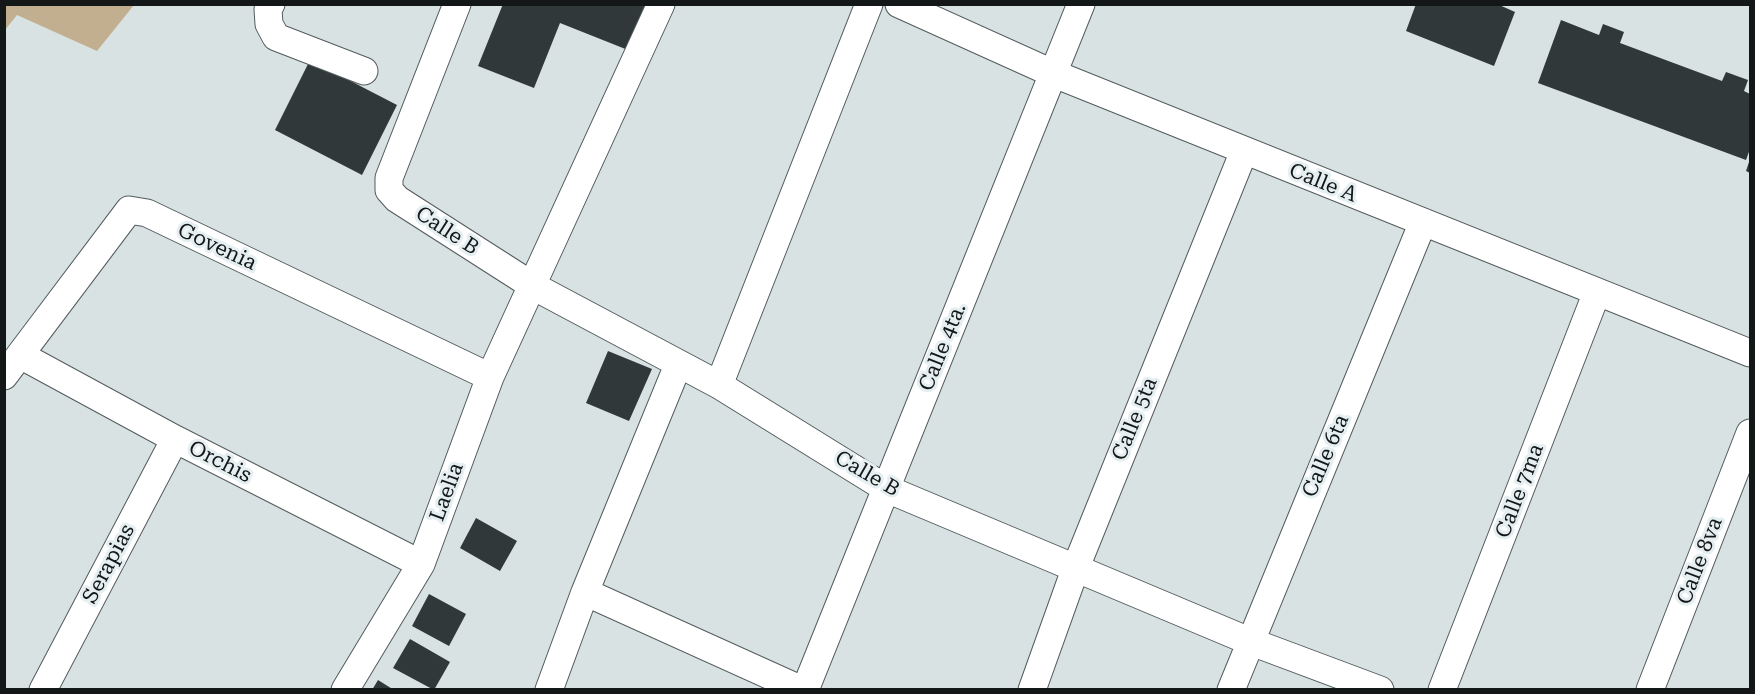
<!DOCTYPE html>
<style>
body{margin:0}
#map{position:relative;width:1755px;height:694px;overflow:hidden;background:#d8e2e3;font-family:"Roboto Serif",serif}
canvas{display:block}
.frame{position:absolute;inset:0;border:6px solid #131717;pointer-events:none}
</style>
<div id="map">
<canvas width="1755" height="694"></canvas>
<div class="frame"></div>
</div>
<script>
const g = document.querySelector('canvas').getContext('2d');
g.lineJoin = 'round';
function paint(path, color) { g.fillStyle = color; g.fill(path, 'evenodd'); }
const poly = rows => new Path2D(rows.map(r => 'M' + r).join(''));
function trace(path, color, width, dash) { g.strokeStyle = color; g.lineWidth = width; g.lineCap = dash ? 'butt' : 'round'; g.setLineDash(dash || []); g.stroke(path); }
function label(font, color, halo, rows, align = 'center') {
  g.font = font + ' "Roboto Serif",serif'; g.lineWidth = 6; g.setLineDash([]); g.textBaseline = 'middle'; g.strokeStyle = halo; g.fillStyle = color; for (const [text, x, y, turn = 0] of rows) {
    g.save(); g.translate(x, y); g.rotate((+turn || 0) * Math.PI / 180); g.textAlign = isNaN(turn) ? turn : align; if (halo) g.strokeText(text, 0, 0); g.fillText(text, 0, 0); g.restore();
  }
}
const green = poly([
 [5,4,134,4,134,5,97,51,17,15,5,30]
]);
const building = poly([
 [503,4,653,4,633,52,560,23,534,88,478,66],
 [1416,4,1497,4,1515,12,1494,66,1406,31],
 [1561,20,1599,35,1603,24,1624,32,1620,43,1722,81,1726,72,1748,80,1744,91,1750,94,1750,149,1746,160,1538,83],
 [310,60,397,105,362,175,275,130],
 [1750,159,1750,173,1746,171],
 [608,351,652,369,629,421,586,403],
 [476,518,517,541,500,571,460,548],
 [429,594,466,614,449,646,412,626],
 [410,639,450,662,434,690,393,668],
 [378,680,394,690,372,690]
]);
const minor = poly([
 [271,4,268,9,269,24,276,37,364,71],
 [457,4,389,178,389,190,397,199,533,286,719,385,887,489,1249,641,1380,690],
 [899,4,1052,73,1750,353],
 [22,356,175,439,421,564],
 [4,376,129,210,147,213,490,377],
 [719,385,869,4],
 [585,592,802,690],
 [43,690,175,439],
 [345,690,421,564,490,377,661,4],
 [549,690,585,592,678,365],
 [805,690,1081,4],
 [1032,690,1076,567,1244,151],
 [1231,690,1423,222],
 [1442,690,1597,292],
 [1650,690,1750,433]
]);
const streetNames = [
 ["Calle A",1323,183,22],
 ["Calle B",447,231,33],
 ["Govenia",217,247,25],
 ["Calle 4ta.",943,347,-68],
 ["Calle 5ta",1135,419,-68],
 ["Calle 6ta",1326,456,-67],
 ["Orchis",220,462,27],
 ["Calle B",867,474,30],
 ["Calle 7ma",1520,491,-69],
 ["Laelia",447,492,-70],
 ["Calle 8va",1700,561,-69],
 ["Serapias",109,564,-62]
];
paint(green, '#c2af8f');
paint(building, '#303839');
trace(minor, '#535b5d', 29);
trace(minor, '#fff', 27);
label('21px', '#131717', '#e5eff1', streetNames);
</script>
